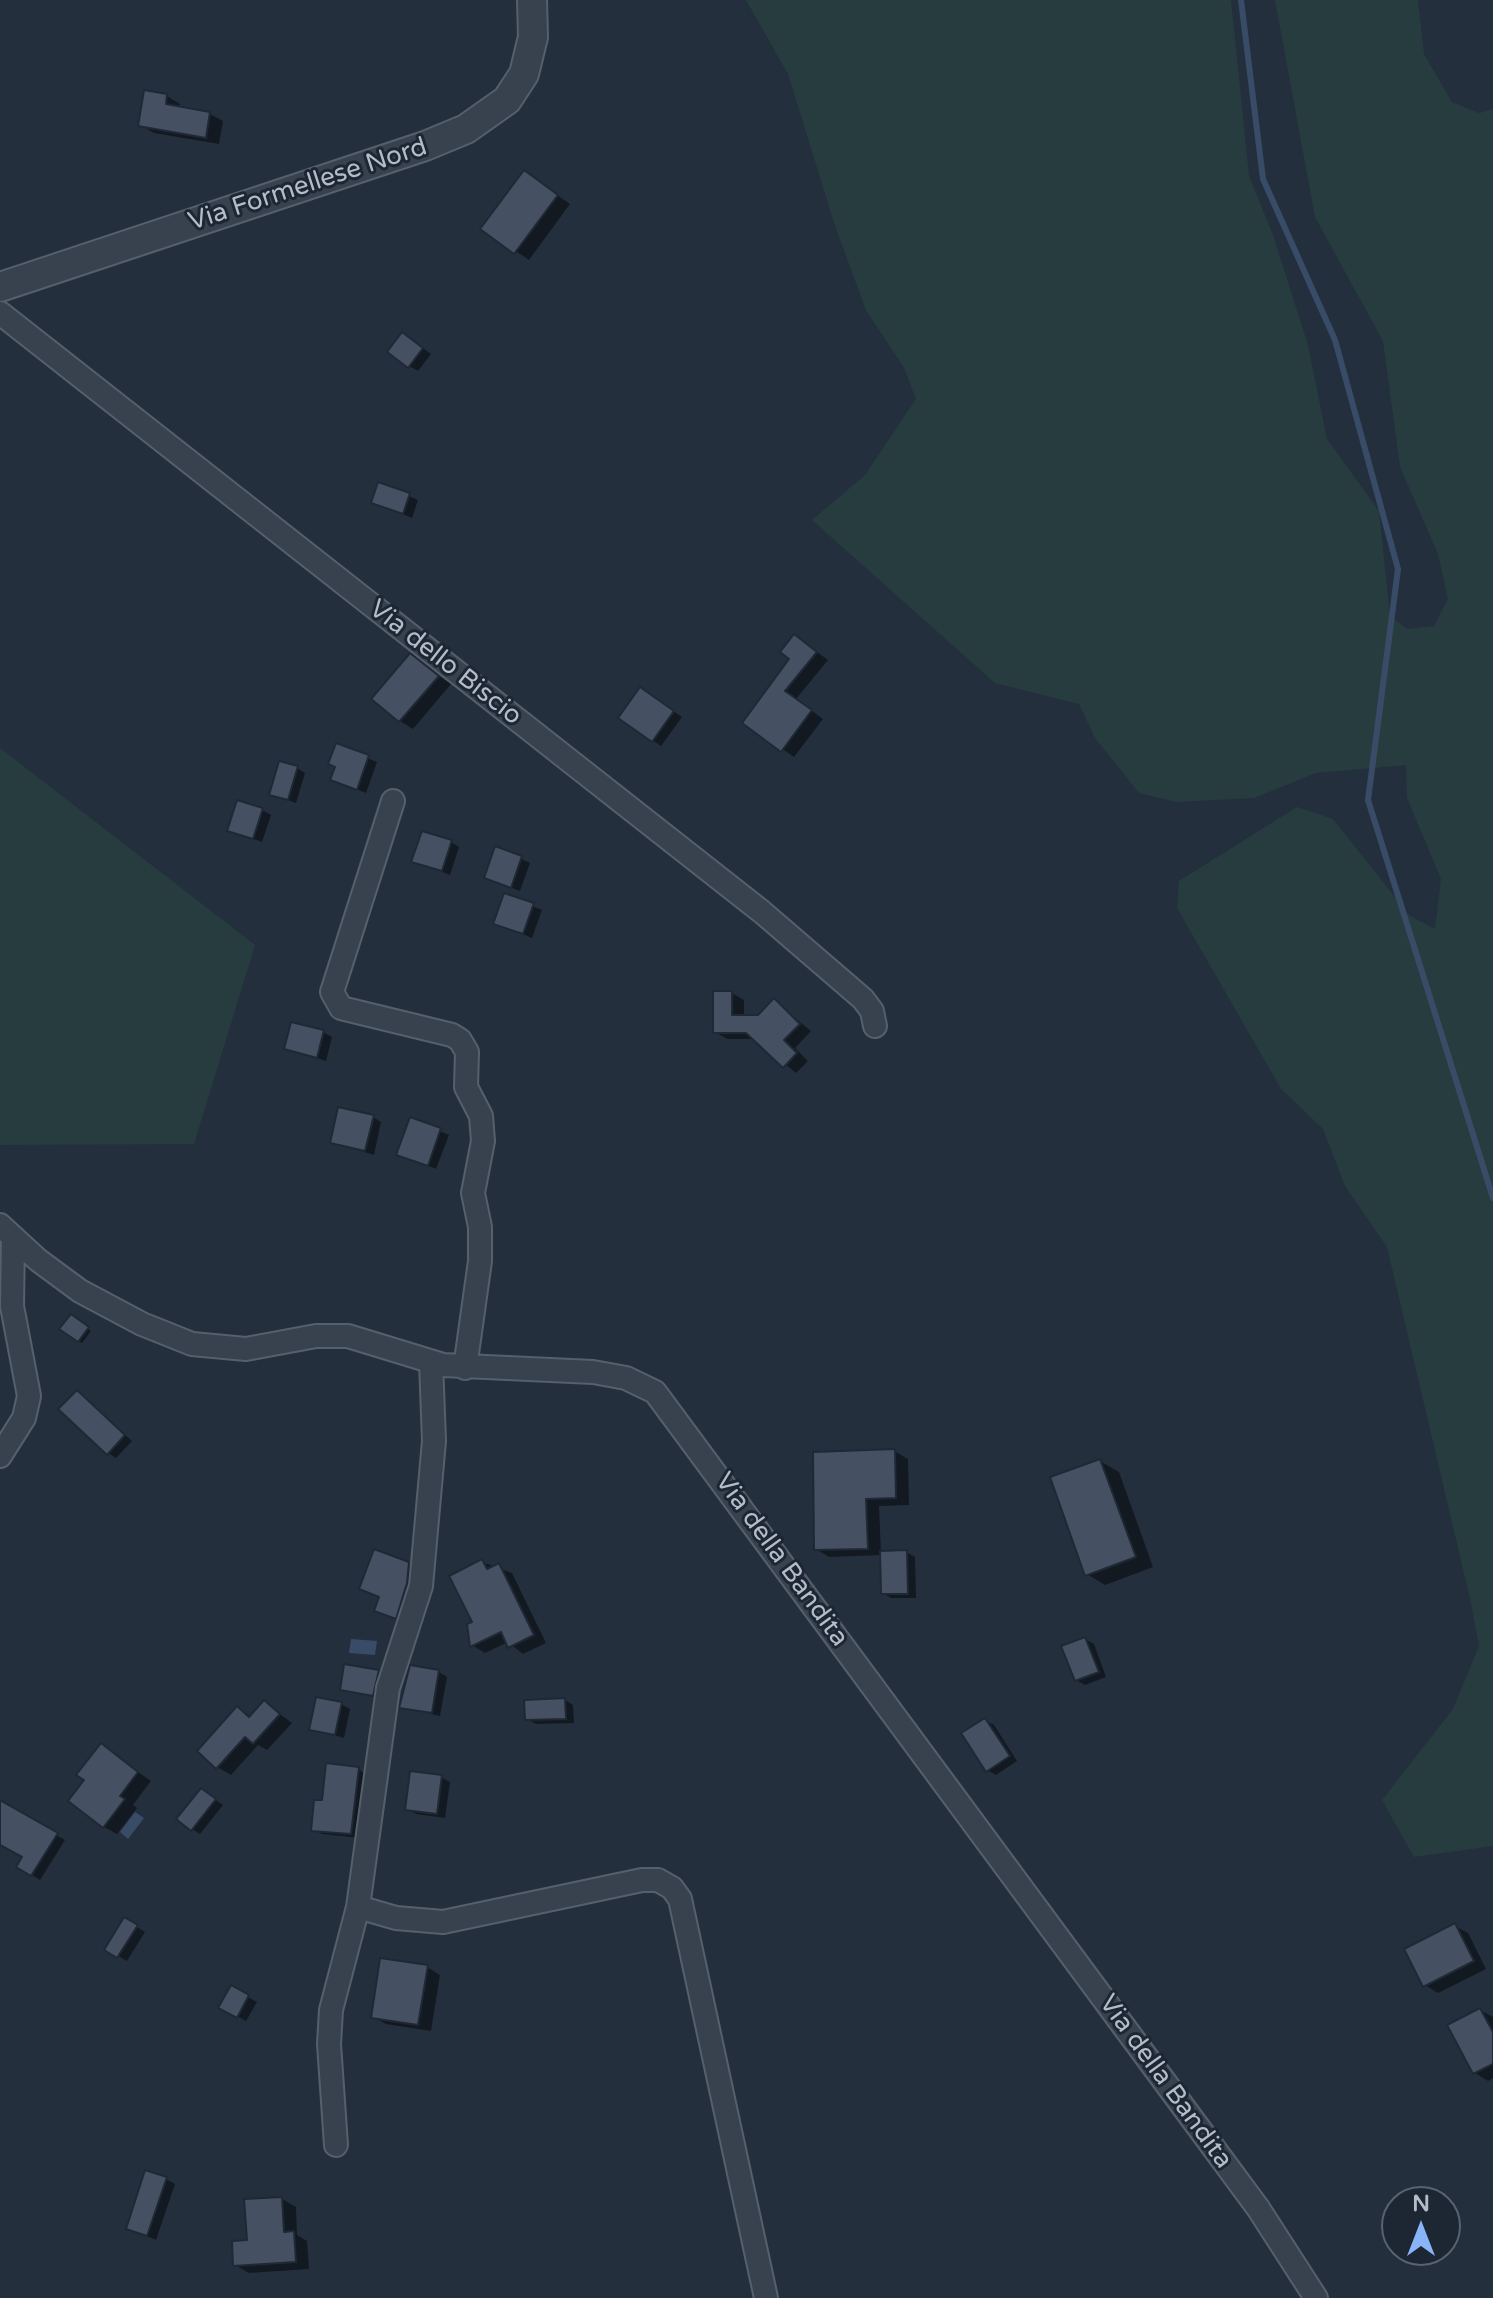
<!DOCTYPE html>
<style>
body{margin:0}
#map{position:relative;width:1493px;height:2298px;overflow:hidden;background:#242f3e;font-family:"Varela Round",sans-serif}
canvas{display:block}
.north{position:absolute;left:1381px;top:2186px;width:80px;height:80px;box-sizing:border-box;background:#1d2633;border:2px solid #59626f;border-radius:50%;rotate:0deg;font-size:22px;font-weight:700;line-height:32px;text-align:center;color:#b4bcc9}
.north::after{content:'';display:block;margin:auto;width:28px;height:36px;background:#8ab4f8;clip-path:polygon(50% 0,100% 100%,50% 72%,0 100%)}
</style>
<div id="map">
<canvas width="1493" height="2298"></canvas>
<div class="north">N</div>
</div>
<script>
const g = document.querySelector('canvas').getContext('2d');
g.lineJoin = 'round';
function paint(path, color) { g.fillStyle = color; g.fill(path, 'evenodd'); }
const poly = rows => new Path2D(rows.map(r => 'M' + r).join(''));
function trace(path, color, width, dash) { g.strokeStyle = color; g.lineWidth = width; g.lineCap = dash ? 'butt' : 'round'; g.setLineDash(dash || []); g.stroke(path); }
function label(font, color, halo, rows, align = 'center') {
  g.font = font + ' "Varela Round",sans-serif'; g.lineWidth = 6; g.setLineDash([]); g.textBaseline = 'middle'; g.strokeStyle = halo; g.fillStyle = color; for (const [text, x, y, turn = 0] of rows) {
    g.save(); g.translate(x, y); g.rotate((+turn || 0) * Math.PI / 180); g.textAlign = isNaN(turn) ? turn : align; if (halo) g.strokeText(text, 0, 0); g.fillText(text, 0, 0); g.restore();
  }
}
const green = poly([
 [746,0,1231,0,1249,176,1273,235,1308,345,1327,439,1379,511,1390,616,1407,629,1434,626,1448,599,1438,554,1400,467,1383,341,1315,217,1275,0,1418,0,1424,54,1452,102,1479,113,1493,109,1493,1846,1414,1857,1382,1800,1453,1709,1479,1646,1471,1603,1387,1247,1345,1186,1323,1129,1281,1089,1177,908,1179,881,1297,807,1333,819,1410,916,1435,929,1441,879,1407,798,1406,765,1316,773,1254,798,1176,802,1139,793,1095,738,1079,704,995,683,812,520,865,475,916,399,904,368,866,310,836,229,788,74],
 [0,748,255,945,194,1144,0,1145]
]);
const water = poly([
 [351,1639,377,1641,375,1655,349,1653],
 [135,1812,144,1818,128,1839,120,1832]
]);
const shadow = poly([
 [167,96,180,104,179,108,210,114,223,121,219,144,154,133,140,125],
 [525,173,570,204,529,260,483,229],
 [411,339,431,354,418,371,409,366],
 [380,484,418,500,412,518,373,502],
 [795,636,828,660,796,699,823,719,794,757,745,723,792,659],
 [410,656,451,684,413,729,400,721],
 [649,694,682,717,661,746,620,718],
 [337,746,377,762,366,793,333,780],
 [297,768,305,773,296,803,272,794],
 [262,810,271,815,262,842,229,830],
 [451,842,459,847,450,875,414,861],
 [497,848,530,863,520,891,495,882],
 [506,895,542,910,532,938,496,923],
 [732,993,744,1000,744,1017,758,1017,774,1001,811,1031,795,1048,808,1061,796,1073,755,1039,727,1039,715,1032],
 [323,1032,332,1037,326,1061,287,1048],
 [373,1117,381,1122,374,1155,332,1142],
 [411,1119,449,1135,436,1169,399,1154],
 [71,1316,91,1331,82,1343,62,1328],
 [77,1392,132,1441,116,1458,108,1453],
 [894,1451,908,1459,909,1505,879,1506,881,1553,906,1552,915,1557,916,1598,891,1598,883,1593,882,1555,829,1557,816,1549],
 [1100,1461,1119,1472,1153,1567,1105,1585,1087,1574],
 [482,1562,512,1573,546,1643,523,1654,508,1642,485,1653,472,1645],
 [408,1564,422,1571,409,1625,376,1610,380,1598,361,1588],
 [1085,1639,1094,1644,1106,1677,1085,1685,1076,1680],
 [379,1672,387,1676,381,1699,342,1689],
 [439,1672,447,1677,440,1716,402,1707],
 [565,1700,573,1705,574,1723,536,1724,527,1719],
 [265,1703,292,1723,267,1750,258,1745,231,1775,217,1767,238,1708,252,1717],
 [341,1704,350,1709,344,1738,312,1729],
 [985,1720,994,1725,1017,1761,996,1775,987,1770],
 [101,1746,151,1781,133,1805,137,1808,117,1834,104,1827,86,1780],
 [358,1769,366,1774,360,1838,322,1834,313,1829],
 [441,1777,450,1782,445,1818,416,1814,407,1809],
 [210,1796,223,1805,200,1834,192,1829],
 [0,1803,65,1840,40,1880,18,1866,25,1856,0,1842],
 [125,1920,145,1932,127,1961,106,1949],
 [1455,1926,1468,1933,1486,1969,1438,1993,1425,1985],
 [427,1967,440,1975,431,2031,386,2024,373,2017],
 [232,1988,257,2002,246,2021,221,2007],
 [1480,2010,1493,2017,1493,2078,1488,2081,1475,2073,1450,2026],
 [166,2179,175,2184,156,2240,128,2228],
 [282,2199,296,2207,297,2235,307,2241,309,2269,249,2273,235,2265]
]);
const stream = poly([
 [1241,0,1263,179,1335,340,1398,569,1368,800,1493,1198]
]);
const building = poly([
 [144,90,167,94,166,104,210,112,206,138,138,126,144,90],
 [524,170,558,195,514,254,480,229,524,170],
 [402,332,423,348,408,368,387,352,402,332],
 [378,482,410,493,403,514,371,503,378,482],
 [794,634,817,652,785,691,812,710,781,752,742,723,789,659,780,652,794,634],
 [410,653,439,676,399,722,371,699,410,653],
 [640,687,674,711,652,742,618,718,640,687],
 [336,743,369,755,357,790,330,780,335,767,328,764,336,743],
 [279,761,298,766,288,800,269,795,279,761],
 [237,800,263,808,253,839,227,831,237,800],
 [422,831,452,840,442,871,411,862,422,831],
 [495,846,522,856,511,888,484,878,495,846],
 [504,893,534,903,523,934,493,924,504,893],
 [713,991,732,991,732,1015,758,1015,774,998,800,1024,784,1040,797,1053,783,1068,746,1033,713,1033,713,991],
 [291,1022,324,1030,317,1058,284,1049,291,1022],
 [338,1107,374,1115,365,1151,330,1143,338,1107],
 [410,1117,441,1128,428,1166,396,1155,410,1117],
 [71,1314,89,1327,78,1342,59,1329,71,1314],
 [77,1390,125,1435,107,1455,58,1409,77,1390],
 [895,1449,896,1498,866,1499,868,1549,814,1550,813,1452,895,1449],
 [1100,1459,1136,1557,1085,1576,1050,1477,1100,1459],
 [374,1549,409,1562,407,1583,396,1619,374,1611,379,1597,359,1589,374,1549],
 [907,1550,908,1594,881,1594,880,1551,907,1550],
 [482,1559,487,1569,499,1563,534,1635,508,1648,501,1632,470,1647,467,1624,472,1622,449,1576,482,1559],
 [1085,1637,1099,1672,1075,1681,1061,1646,1085,1637],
 [344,1664,379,1670,373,1696,340,1690,344,1664],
 [410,1665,439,1670,432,1713,399,1708,410,1665],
 [316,1697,342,1702,335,1735,309,1730,316,1697],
 [565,1698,566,1719,525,1720,524,1700,565,1698],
 [264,1700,280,1714,253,1744,245,1737,216,1769,197,1751,237,1706,249,1717,264,1700],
 [985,1718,1010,1756,986,1772,961,1733,985,1718],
 [101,1743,138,1772,120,1796,125,1799,103,1828,68,1801,84,1780,76,1775,101,1743],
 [326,1763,359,1767,351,1834,311,1831,314,1800,322,1800,326,1763],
 [410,1771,442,1775,437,1814,405,1810,410,1771],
 [201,1788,216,1799,191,1831,176,1819,201,1788],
 [0,1800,58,1833,31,1876,16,1867,22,1857,0,1845,0,1800],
 [124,1917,138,1925,117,1958,104,1950,124,1917],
 [1455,1923,1474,1961,1423,1987,1404,1949,1455,1923],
 [380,1958,428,1965,418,2025,371,2018,380,1958],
 [231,1985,249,1995,237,2018,218,2008,231,1985],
 [1480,2008,1493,2032,1493,2064,1473,2074,1447,2025,1480,2008],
 [145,2170,167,2177,147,2236,126,2229,145,2170],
 [282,2197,284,2232,294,2231,296,2262,233,2266,232,2241,247,2240,244,2199,282,2197]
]);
const minor = poly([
 [0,313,762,912,863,999,872,1011,875,1026],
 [393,801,332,992,341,1008,452,1035,460,1040,467,1052,466,1087,481,1116,483,1141,473,1193,480,1227,480,1261,465,1368],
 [0,1225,38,1260,80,1291,142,1324,192,1344,246,1349,316,1336,348,1336,443,1365,593,1372,626,1378,655,1392,1258,2208,1316,2298],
 [0,1456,24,1418,29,1396,12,1306,13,1239],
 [358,1907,396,1918,443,1922,642,1880,658,1880,672,1888,680,1899,766,2298],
 [336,2145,329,2044,331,2010,358,1907,388,1688,421,1586,434,1441,431,1362]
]);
const tertiary = poly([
 [0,287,425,146,466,129,507,100,524,74,533,37,532,0]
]);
const streetNames = [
 ["Via Formellese Nord",308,185,-18],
 ["Via dello Biscio",445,663,38],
 ["Via della Bandita",781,1560,54],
 ["Via della Bandita",1165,2082,54]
];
paint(green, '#263c3f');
paint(water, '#394c67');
paint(shadow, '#0007');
trace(stream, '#394c67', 6);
paint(building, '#455162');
trace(building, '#1f2835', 2);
trace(minor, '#565f6c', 26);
trace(tertiary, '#565f6c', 32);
trace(minor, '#38414e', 22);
trace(tertiary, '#38414e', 28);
label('26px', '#b4bcc9', '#1d2633', streetNames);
</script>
